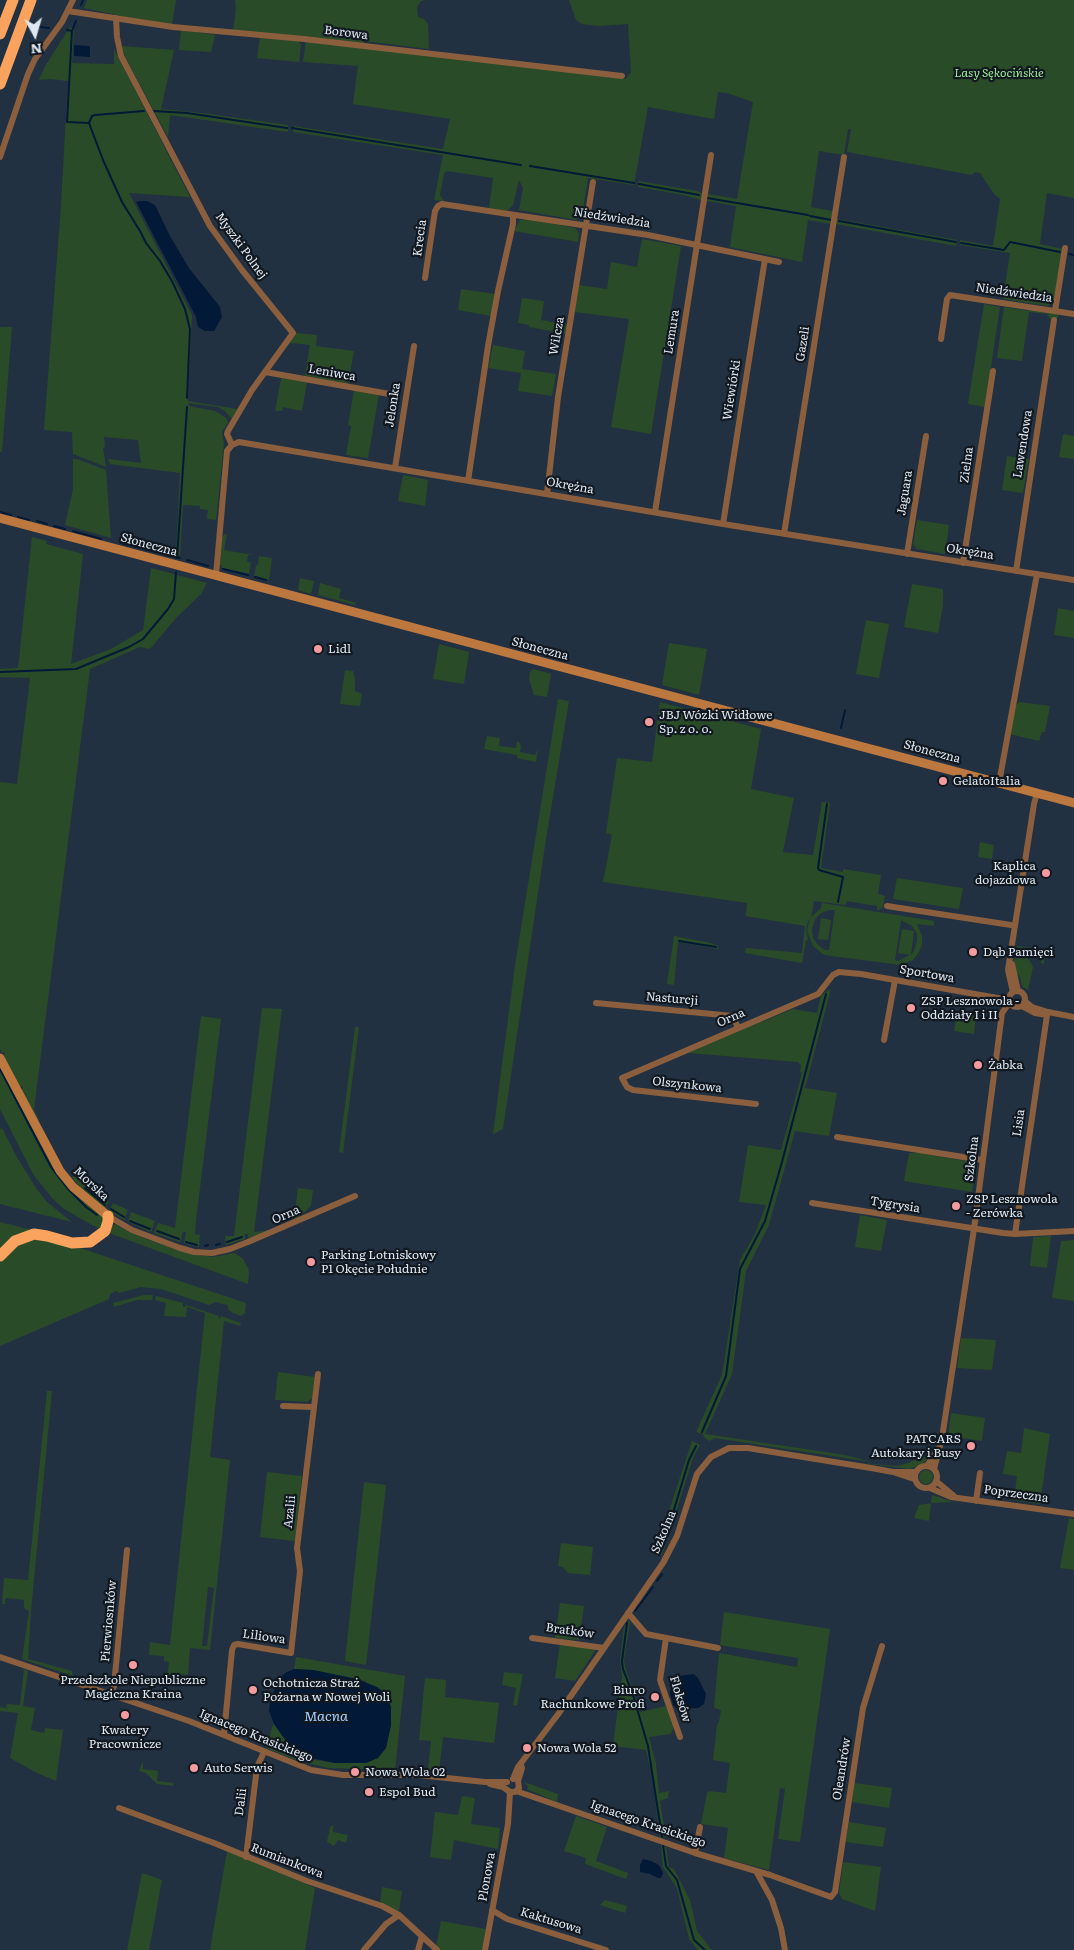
<!DOCTYPE html>
<meta charset="utf-8">
<style>
body{margin:0}
#map{position:relative;width:1074px;height:1950px;overflow:hidden;background:#223141;font-family:Literata,serif}
canvas{display:block}
.north{position:absolute;left:10px;top:10px;width:50px;height:50px;-webkit-text-stroke:4px #12181f;paint-order:stroke;rotate:174deg;font-size:14px;font-weight:700;line-height:20px;text-align:center;color:#dee8f2}
.north::after{content:'';display:block;margin:auto;width:18px;height:22px;background:#dee8f2;clip-path:polygon(50% 0,100% 100%,50% 72%,0 100%)}
</style>
<div id="map">
<canvas width="1074" height="1950"></canvas>
<div class="north">N</div>
</div>
<script>
const g = document.querySelector('canvas').getContext('2d');
g.lineJoin = 'round';
function paint(path, color) { g.fillStyle = color; g.fill(path, 'evenodd'); }
const poly = rows => new Path2D(rows.map(r => 'M' + r).join(''));
function trace(path, color, width, dash) { g.strokeStyle = color; g.lineWidth = width; g.lineCap = dash ? 'butt' : 'round'; g.setLineDash(dash || []); g.stroke(path); }
function label(font, color, halo, rows, align = 'center') {
  g.font = font + ' Literata,serif'; g.lineWidth = 4.5; g.setLineDash([]); g.textBaseline = 'middle'; g.strokeStyle = halo; g.fillStyle = color; for (const [text, x, y, turn = 0] of rows) {
    g.save(); g.translate(x, y); g.rotate((+turn || 0) * Math.PI / 180); g.textAlign = isNaN(turn) ? turn : align; if (halo) g.strokeText(text, 0, 0); g.fillText(text, 0, 0); g.restore();
  }
}
const green = poly([
 [87,0,176,0,172,24,140,20,84,8],
 [235,0,427,0,421,1,417,7,418,17,424,19,428,24,429,49,364,41,364,44,233,31,236,9],
 [569,0,1074,0,1074,198,1047,193,1040,244,1063,249,1054,300,1048,306,1003,299,1010,253,960,245,960,240,993,246,1000,199,995,195,980,173,975,172,972,175,847,152,851,129,848,129,844,155,819,151,811,207,833,211,831,224,808,220,802,262,730,247,736,206,707,201,708,194,737,199,753,102,727,93,718,92,714,119,648,107,634,185,588,178,582,216,577,220,519,210,523,188,519,180,513,205,507,211,489,208,493,178,447,171,444,173,440,195,444,201,434,200,443,155,293,132,294,126,443,149,450,119,353,104,358,66,303,62,306,41,626,79,631,72,628,24,599,26,582,24,576,20],
 [70,27,74,29,72,63,114,64,114,49,190,197,129,193,192,315,188,401,237,409,232,419,225,411,218,407,188,403,189,406,215,411,226,418,228,422,222,432,224,444,216,520,207,519,208,510,200,509,200,506,183,505,180,556,176,554,180,473,110,464,108,459,141,463,138,440,104,437,105,447,103,448,106,467,73,454,72,432,44,430,61,205,68,81,51,79,39,80,44,68],
 [181,30,215,35,211,52,179,50],
 [260,36,298,41,301,45,299,62,257,58],
 [122,46,174,50,161,109,202,113,288,125,288,132,170,115,168,137,122,51],
 [639,181,697,191,702,193,701,200,684,195,638,187],
 [527,219,575,228,579,233,578,242,514,231,520,220],
 [837,219,957,240,956,246,836,224],
 [642,239,681,246,651,434,611,427,629,319,575,312,579,285,607,289,611,262,637,267],
 [461,289,495,294,491,316,458,310],
 [522,298,544,301,541,320,567,325,565,334,529,327,529,325,518,323],
 [984,304,1000,307,985,407,968,404],
 [1004,307,1029,311,1030,309,1060,313,1056,320,1050,319,1047,314,1029,312,1022,361,997,358],
 [0,327,12,327,2,452,0,452],
 [296,333,317,335,316,346,354,351,348,384,305,376,310,345,292,343,288,344],
 [493,345,525,351,522,369,556,374,552,396,518,391,521,373,488,368],
 [281,378,307,382,302,411,283,407,282,411,275,411],
 [354,390,379,394,368,458,346,455,351,426,348,425],
 [1063,434,1074,436,1074,459,1059,457],
 [1007,456,1029,459,1023,493,1002,490],
 [73,459,77,459,106,470,111,538,65,525,73,489],
 [403,475,428,480,425,506,398,501],
 [917,520,949,525,945,554,917,549,913,544],
 [225,534,227,534,224,550,253,555,248,555,247,561,251,563,249,574,222,568,222,565,220,565,222,537],
 [32,537,47,541,46,544,83,554,71,664,111,649,143,630,151,568,207,583,201,594,177,617,150,649,140,647,90,669,34,1109,39,1120,37,1121,21,1090,23,1088,22,1086,19,1087,3,1055,5,1054,4,1052,2,1053,0,1049,0,782,17,784,30,678,0,677,0,669,18,668],
 [259,556,272,558,269,580,254,576,256,566,258,565],
 [300,578,314,581,311,594,298,590],
 [320,583,341,589,339,598,356,603,355,605,318,595],
 [912,584,943,589,943,605,938,633,904,627],
 [1058,608,1074,611,1074,638,1054,635],
 [866,620,889,624,879,678,856,674],
 [669,643,707,649,699,695,662,685],
 [439,644,469,652,464,684,433,679],
 [533,669,551,674,547,697,534,695,529,679,530,672],
 [345,670,353,671,355,680,355,691,362,694,360,706,340,704],
 [558,699,569,701,546,839,503,1129,493,1134,515,965],
 [660,702,761,729,751,789,794,798,783,852,813,855,822,802,830,803,821,868,843,872,843,869,881,875,878,894,885,896,883,907,879,910,877,910,877,906,847,901,846,905,814,901,812,914,807,924,806,930,808,940,806,941,802,963,745,953,746,948,802,953,805,926,746,916,747,903,603,882,612,835,606,833,617,758,652,762],
 [1019,702,1050,706,1045,732,1042,732,1039,741,1010,734,1016,705],
 [487,736,500,738,499,746,516,748,517,742,519,742,521,746,520,752,535,755,538,749,536,762,517,758,517,755,484,749],
 [980,842,994,845,992,859,978,857],
 [897,878,963,888,959,909,893,899],
 [822,903,934,921,934,926,917,924,922,936,922,945,919,952,913,960,901,965,824,955,813,946,807,931,810,918,821,908],
 [829,910,835,910,829,950,825,950,818,945,813,938,812,929,815,919,821,913],
 [901,920,912,926,917,934,917,941,914,951,911,955,914,931,902,929,898,953,910,955,898,961,895,960],
 [821,918,831,920,828,940,818,939],
 [674,936,711,943,718,946,718,949,678,942,674,985,667,984],
 [1017,946,1045,950,1044,964,1041,963,1041,960,1037,954,1018,950],
 [1018,956,1028,958,1033,967,1028,990,1023,987,1019,975,1016,976,1014,960],
 [831,989,805,1088,837,1093,829,1136,795,1131,769,1225,746,1271,732,1374,705,1434,845,1455,872,1462,715,1438,709,1441,703,1436,704,1434,696,1432,722,1375,740,1260,755,1234,766,1205,739,1202,748,1145,781,1150,802,1073,800,1072,801,1065,798,1062,688,1053,761,1020,762,1022,793,1009,817,1013,821,995],
 [262,1008,282,1009,254,1232,273,1230,252,1239,251,1237,248,1238,248,1234,245,1234,245,1239,226,1245,225,1236,234,1236],
 [957,1013,976,1016,974,1034,954,1031],
 [201,1016,221,1019,196,1220,195,1234,200,1235,199,1247,184,1243,186,1232,183,1232,180,1242,154,1233,158,1223,175,1228],
 [355,1027,359,1027,343,1153,339,1152],
 [0,1065,51,1163,102,1216,101,1230,64,1209,52,1198,33,1174,0,1109],
 [2,1128,18,1159,36,1188,47,1202,72,1222,0,1204,0,1129],
 [909,1153,920,1153,976,1163,972,1192,904,1181],
 [74,1176,102,1199,109,1202,105,1209,82,1189,72,1178],
 [298,1188,313,1190,311,1205,308,1209,294,1221],
 [113,1203,128,1210,124,1220,109,1211],
 [131,1212,155,1221,151,1232,128,1222],
 [860,1215,887,1220,881,1251,855,1247],
 [0,1222,36,1231,0,1251],
 [114,1224,146,1239,190,1254,213,1257,235,1253,243,1259,248,1268,249,1273,248,1284,109,1233,111,1226],
 [1051,1236,1047,1268,1030,1266,1033,1237],
 [35,1239,77,1247,246,1303,245,1313,241,1316,233,1313,229,1310,227,1305,216,1302,209,1305,161,1289,141,1287,119,1293,117,1291,110,1294,109,1299,0,1346,0,1262,14,1247],
 [1074,1240,1074,1301,1052,1298,1061,1241],
 [144,1295,153,1295,152,1300,137,1300,114,1307,113,1303],
 [156,1296,183,1303,183,1307,185,1307,186,1305,219,1316,218,1318,220,1319,221,1316,241,1323,240,1326,224,1321,210,1457,230,1460,210,1650,190,1648,188,1675,173,1673,172,1680,167,1679,169,1662,164,1661,164,1656,149,1655,150,1642,170,1645,205,1313,187,1307,186,1317,164,1316,166,1303,155,1300],
 [208,1587,214,1588,207,1646,202,1646],
 [961,1338,996,1340,992,1370,957,1368],
 [278,1372,315,1377,312,1398,307,1402,275,1400],
 [47,1391,52,1391,31,1611,28,1659,72,1671,73,1676,22,1659,29,1611,25,1609,24,1607,24,1600,6,1598,5,1604,2,1604,4,1578,28,1580],
 [951,1413,985,1418,982,1441,948,1436],
 [1024,1428,1050,1434,1040,1504,1014,1500,1017,1476,1003,1474,1007,1451,1021,1453],
 [692,1441,700,1445,693,1458,675,1515,668,1514],
 [921,1456,928,1458,924,1463,910,1469,861,1463,898,1466,911,1462],
 '919 1477a7 7 0 1 1 14 0a7 7 0 1 1-14 0Z',
 [267,1472,302,1476,295,1541,260,1537],
 [364,1482,386,1485,366,1665,345,1661],
 [932,1495,953,1502,931,1503,929,1521,914,1518,919,1505,931,1503],
 [1069,1518,1074,1519,1074,1570,1060,1568],
 [666,1522,672,1524,664,1549,662,1555,655,1555],
 [561,1543,593,1547,590,1575,568,1573,563,1567,558,1566],
 [560,1603,584,1606,579,1640,555,1638],
 [724,1612,830,1629,800,1842,778,1839,785,1789,780,1788,769,1870,724,1858,728,1828,701,1824,707,1793,709,1791,726,1793,730,1763,713,1760,717,1725,719,1722,721,1710,714,1708,719,1653,797,1667,798,1658,720,1645],
 [629,1620,630,1622,624,1659,625,1667,640,1712,666,1706,674,1726,671,1734,649,1737,656,1764,659,1793,669,1791,668,1798,660,1801,666,1837,663,1836,663,1839,660,1838,652,1777,646,1750,613,1746,622,1676,620,1660,624,1627],
 [560,1644,597,1648,575,1681,555,1678],
 [296,1657,405,1676,395,1770,328,1768,296,1760,267,1748,272,1727,274,1724,284,1738,306,1757,315,1760,335,1763,366,1763,371,1761,386,1748,391,1725,391,1707,365,1681,313,1670,294,1669],
 [24,1669,28,1671,23,1706,35,1708,31,1730,44,1733,45,1728,63,1730,56,1781,37,1773,10,1758,18,1713,0,1711,0,1707,6,1708,7,1704,20,1705],
 [504,1672,523,1674,517,1706,513,1705,516,1688,502,1685],
 [425,1678,446,1680,445,1697,499,1703,494,1743,443,1737,439,1771,428,1770,431,1741,419,1740],
 [143,1761,143,1769,158,1771,157,1781,173,1783,174,1786,157,1784,146,1773,139,1771],
 [524,1782,558,1794,557,1802,527,1789,528,1787],
 [854,1783,892,1788,889,1808,852,1802],
 [462,1796,475,1798,471,1824,500,1828,498,1849,454,1840,451,1860,430,1857,435,1812,458,1815],
 [576,1816,607,1827,596,1861,628,1873,626,1879,585,1864,586,1858,564,1851],
 [849,1822,886,1828,883,1847,846,1842],
 [333,1825,333,1832,348,1835,346,1843,338,1840,334,1846,327,1842,330,1827],
 [661,1845,666,1847,669,1867,674,1869,690,1900,697,1931,712,1950,698,1950,689,1939,677,1888,663,1867],
 [227,1851,315,1888,305,1950,210,1950],
 [843,1862,881,1867,875,1911,842,1899,839,1893],
 [142,1873,162,1880,149,1950,127,1950],
 [382,1887,402,1891,399,1911,380,1904],
 [605,1900,627,1906,625,1913,600,1905],
 [441,1921,486,1929,482,1950,440,1950,436,1947]
]);
const water = poly([
 [74,45,90,46,90,57,74,56],
 [140,201,147,201,155,205,170,236,189,268,220,307,222,317,214,331,205,331,198,327,196,317,136,202],
 [294,1669,313,1670,357,1679,377,1687,386,1694,391,1707,391,1725,386,1748,378,1758,366,1763,335,1763,306,1757,298,1754,291,1748,274,1724,269,1711,270,1701,278,1681,285,1673],
 [694,1674,698,1678,706,1694,704,1704,698,1708,677,1709,673,1705,670,1694,671,1683,679,1676],
 [643,1859,651,1861,659,1865,663,1873,661,1878,658,1878,650,1874,640,1872,640,1865]
]);
const stream = poly([
 [81,5,83,0],
 [31,26,49,28],
 [67,30,72,31,67,122,89,123],
 [72,31,76,21],
 [144,111,95,115,92,116,89,123,103,160,122,202,140,231,146,243,160,261,172,281,185,309,190,329,187,398],
 [154,111,187,113,287,128],
 [292,128,521,165],
 [530,166,634,183],
 [639,184,699,195],
 [707,198,808,215],
 [810,216,831,220],
 [839,221,956,242],
 [961,243,1004,250,1010,242,1060,252],
 [1069,254,1074,255],
 [0,512,11,515],
 [18,517,29,520],
 [37,521,47,524],
 [54,526,65,529],
 [73,531,101,539],
 [121,543,180,558],
 [177,558,187,407],
 [187,560,208,566],
 [223,569,248,575],
 [255,577,266,580],
 [0,672,76,669,129,647,143,639,168,609,174,599,176,572],
 [841,728,845,710],
 [827,804,818,868,819,870,843,877,838,902],
 [679,941,716,947],
 [0,1069,51,1167,68,1189,86,1207,97,1215],
 [85,1188,105,1205],
 [111,1209,124,1217],
 [130,1221,150,1229],
 [157,1231,179,1239],
 [186,1242,197,1245],
 [227,1242,242,1237],
 [216,1245,220,1244],
 [205,1246,208,1245],
 [702,1432,726,1376,740,1269,765,1221,782,1162,826,994],
 [673,1513,689,1460,696,1446],
 [659,1555,669,1525],
 [657,1581,662,1574],
 [635,1611,653,1587],
 [627,1623,622,1661,623,1669,633,1695,648,1746,662,1837],
 [663,1845,666,1866,677,1880,694,1940,705,1950]
]);
const minor = poly([
 [68,11,173,27,304,39,622,76],
 [116,18,117,37,121,56,210,226,242,270,293,333,252,390,228,431,227,434,232,445],
 [0,157,28,74,35,59,62,22,73,0],
 [425,278,435,211,438,206,442,204,648,235,779,262],
 [1055,311,1065,248],
 [941,339,947,299,950,295,1074,314],
 [265,372,395,395],
 [395,468,414,346],
 [468,481,488,346,498,291,513,224,513,216],
 [547,494,558,397,593,182],
 [655,512,711,155],
 [723,524,765,259],
 [784,534,844,157],
 [907,554,926,436],
 [963,563,993,371],
 [1016,571,1054,320],
 [216,575,227,451,232,445,239,442,723,524,1074,580],
 [999,783,1037,574],
 [887,906,1011,925],
 [1012,964,1018,991],
 '1009 999a8 8 0 1 1 16 0a8 8 0 1 1-16 0Z',
 [1013,992,1008,970,1034,804,1037,793],
 [1026,1002,1032,1007,1048,1012,1074,1017],
 [596,1003,733,1016,738,1028],
 [1022,1006,1035,1013,1047,1015],
 [884,1040,895,980],
 [756,1104,633,1090,627,1087,622,1078,818,994,833,975,839,972,861,974,1009,1000],
 [837,1137,982,1160],
 [812,1203,1003,1233,1015,1234,1074,1231],
 [108,1216,132,1230,180,1248,194,1252,212,1253,230,1249,248,1242,355,1196],
 [1015,1234,1047,1015],
 [283,1406,313,1407],
 '915 1477a11 11 0 1 1 22 0a11 11 0 1 1-22 0Z',
 [927,1466,938,1449],
 [934,1469,942,1438,974,1229,1002,1013,1010,1002],
 [893,1472,916,1472],
 [936,1481,954,1496],
 [930,1488,951,1497,1074,1514],
 [976,1501,980,1473],
 [628,1613,646,1634,718,1648],
 [532,1638,604,1648],
 [666,1638,660,1680,680,1737],
 [0,1657,189,1721,311,1770,343,1775,418,1775,485,1782,507,1782],
 [111,1694,114,1686,127,1550],
 [224,1734,232,1650,234,1645,238,1644,291,1653,300,1571,297,1548,318,1374],
 [513,1779,518,1767,559,1713,663,1563,677,1536,697,1474,711,1457,729,1448,748,1448,871,1468,893,1472,914,1479],
 [490,1784,503,1787,510,1792,515,1792,519,1788,518,1781,522,1768,521,1765],
 [516,1791,695,1853,770,1875,831,1897,835,1892,863,1708,882,1646],
 [119,1808,214,1843,307,1881,382,1906,399,1915,437,1950],
 [695,1853,700,1827],
 [246,1857,257,1767,264,1752],
 [756,1871,772,1900,781,1928,785,1950],
 [492,1910,507,1919,606,1950],
 [364,1950,386,1924,399,1915],
 [418,1950,422,1936],
 [485,1950,508,1824,510,1792]
]);
const secondary = poly([
 [0,518,1074,803],
 [0,1058,60,1171,73,1187,108,1216]
]);
const motorway = poly([
 [0,34,13,0],
 [0,84,31,0],
 [0,1256,15,1241,34,1234,47,1236,72,1243,90,1242,105,1231,108,1221,108,1216]
]);
const markers = [
 [318,649,5,"#f49b9f"],
 [649,722,5,"#f49b9f"],
 [943,781,5,"#f49b9f"],
 [1046,873,5,"#f49b9f"],
 [973,952,5,"#f49b9f"],
 [911,1008,5,"#f49b9f"],
 [978,1065,5,"#f49b9f"],
 [956,1206,5,"#f49b9f"],
 [311,1262,5,"#f49b9f"],
 [971,1446,5,"#f49b9f"],
 [133,1665,5,"#f49b9f"],
 [253,1690,5,"#f49b9f"],
 [655,1697,5,"#f49b9f"],
 [125,1715,5,"#f49b9f"],
 [527,1748,5,"#f49b9f"],
 [194,1768,5,"#f49b9f"],
 [355,1772,5,"#f49b9f"],
 [369,1792,5,"#f49b9f"]
];
const streetNames = [
 ["Borowa",346,33,7],
 ["Niedźwiedzia",612,218,9],
 ["Krecia",420,238,-82],
 ["Myszki Polnej",241,246,54],
 ["Niedźwiedzia",1014,293,8],
 ["Lemura",672,332,-81],
 ["Wilcza",557,336,-80],
 ["Gazeli",803,344,-81],
 ["Leniwca",332,373,10],
 ["Wiewiórki",732,390,-81],
 ["Jelonka",393,405,-81],
 ["Lawendowa",1023,444,-81],
 ["Zielna",967,465,-82],
 ["Okrężna",570,486,10],
 ["Jaguara",905,493,-81],
 ["Słoneczna",149,545,15],
 ["Okrężna",970,552,9],
 ["Słoneczna",540,649,15],
 ["Słoneczna",932,752,15],
 ["Sportowa",927,974,10],
 ["Nasturcji",672,999,5],
 ["Orna",731,1018,-23],
 ["Olszynkowa",687,1085,6],
 ["Lisia",1019,1123,-82],
 ["Szkolna",972,1159,-83],
 ["Morska",91,1184,43],
 ["Tygrysia",895,1205,9],
 ["Orna",286,1215,-23],
 ["Poprzeczna",1016,1494,8],
 ["Azalii",290,1512,-84],
 ["Szkolna",664,1532,-67],
 ["Pierwiosnków",109,1621,-85],
 ["Bratków",570,1631,8],
 ["Liliowa",264,1637,8],
 ["Floksów",680,1699,73],
 ["Ignacego Krasickiego",256,1736,22],
 ["Oleandrów",842,1769,-81],
 ["Dalii",241,1802,-83],
 ["Ignacego Krasickiego",648,1824,19],
 ["Rumiankowa",287,1861,21],
 ["Plonowa",487,1877,-80],
 ["Kaktusowa",551,1921,17]
];
const parkNames = [
 ["Lasy Sękocińskie",999,73]
];
const poiNames = [
 ["Lidl",328,649],
 ["JBJ Wózki Widłowe",659,715],
 ["Sp. z o. o.",659,729],
 ["GelatoItalia",953,781],
 ["Kaplica",1036,866,"right"],
 ["dojazdowa",1036,880,"right"],
 ["Dąb Pamięci",983,952],
 ["ZSP Lesznowola -",921,1001],
 ["Oddziały I i II",921,1015],
 ["Żabka",988,1065],
 ["ZSP Lesznowola",966,1199],
 ["- Zerówka",966,1213],
 ["Parking Lotniskowy",321,1255],
 ["P1 Okęcie Południe",321,1269],
 ["PATCARS",961,1439,"right"],
 ["Autokary i Busy",961,1453,"right"],
 ["Przedszkole Niepubliczne",133,1680,"center"],
 ["Magiczna Kraina",133,1694,"center"],
 ["Ochotnicza Straż",263,1683],
 ["Pożarna w Nowej Woli",263,1697],
 ["Biuro",645,1690,"right"],
 ["Rachunkowe Profi",645,1704,"right"],
 ["Kwatery",125,1730,"center"],
 ["Pracownicze",125,1744,"center"],
 ["Nowa Wola 52",537,1748],
 ["Auto Serwis",204,1768],
 ["Nowa Wola 02",365,1772],
 ["Espol Bud",379,1792]
];
const waterNames = [
 ["Macna",326,1717]
];
paint(green, '#2a4b28');
paint(water, '#021a37');
trace(stream, '#021a37', 2);
trace(minor, '#8b5f3d', 6);
trace(secondary, '#bd783f', 9);
trace(motorway, '#faa35e', 11);
for (const [x, y, r, color] of markers) { const dot = new Path2D(); dot.arc(x, y, r, 0, 2 * Math.PI); g.fillStyle = color; g.fill(dot); trace(dot, '#12181f', 2); }
label('12px', '#dee8f2', '#12181f', streetNames);
label('italic 12px', '#9fed9a', '#12181f', parkNames);
label('12px', '#dee8f2', '#12181f', poiNames, 'left');
label('italic 14px', '#a5cdff', '#12181f', waterNames);
</script>
